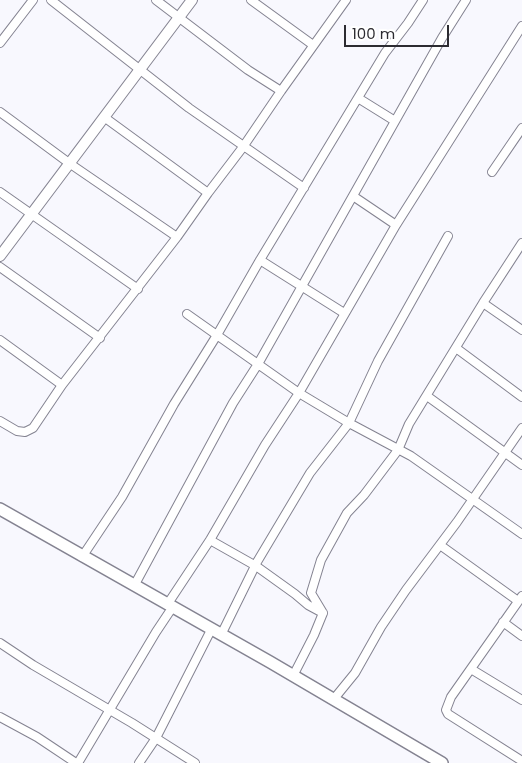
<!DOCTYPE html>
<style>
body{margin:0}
#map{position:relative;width:522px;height:763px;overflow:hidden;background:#f8f8fe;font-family:Poppins,sans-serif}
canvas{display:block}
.scale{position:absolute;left:344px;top:25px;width:105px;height:22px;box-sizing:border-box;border:2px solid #2c2b31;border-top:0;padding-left:6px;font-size:15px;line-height:18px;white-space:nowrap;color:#2c2b31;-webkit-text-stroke:4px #fff;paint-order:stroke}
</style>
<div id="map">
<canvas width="522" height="763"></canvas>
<div class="scale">100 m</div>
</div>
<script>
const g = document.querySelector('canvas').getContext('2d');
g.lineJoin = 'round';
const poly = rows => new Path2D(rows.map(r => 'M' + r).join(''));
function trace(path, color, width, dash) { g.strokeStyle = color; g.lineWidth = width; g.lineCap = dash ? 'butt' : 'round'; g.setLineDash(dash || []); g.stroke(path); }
const minor = poly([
 [51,0,189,108,304,188],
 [156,0,248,70,281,91],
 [251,0,313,45],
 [0,43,33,0],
 [358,98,395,121],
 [0,112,69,163,177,237],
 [104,117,208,193],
 [492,172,522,128],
 [0,192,138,289],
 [353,196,396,225],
 [260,260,344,313],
 [0,267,100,338],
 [483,303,522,330],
 [187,314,299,393,349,423,411,456,522,534],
 [0,340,62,385],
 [456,348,522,397],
 [427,396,522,465],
 [0,421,17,431,25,432,33,428,62,385,177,237,208,193,243,147,281,91,346,0],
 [210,540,256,566,295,594,308,605,321,612],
 [440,545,518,601],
 [82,557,122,497,174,404,217,335,260,260,385,53,408,23,423,0],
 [134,586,233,403,258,364,442,38,466,0],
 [522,596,451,697,446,710,448,714,522,761],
 [167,605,210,540,265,445,299,393,396,225,522,26],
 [323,613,311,593,321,560,347,513,364,495,398,450,409,424,483,303,522,243],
 [503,622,522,636],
 [221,635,257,562,310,473,349,423,378,361,448,236],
 [0,643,33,665,132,723,195,763],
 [471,669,522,700],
 [293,676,314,635,323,613],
 [333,700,355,673,381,627,406,590,457,522,522,428],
 [0,717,37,737,76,763],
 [78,763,156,632,172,608],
 [139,763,156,738,211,630]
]);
const tertiary = poly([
 [0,256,192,0]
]);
const secondary = poly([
 [0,509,270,662,442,763]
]);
trace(minor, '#848391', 10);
trace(tertiary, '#848391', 12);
trace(secondary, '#848391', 14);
trace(minor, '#fff', 8);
trace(tertiary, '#fff', 10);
trace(secondary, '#fff', 11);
</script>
